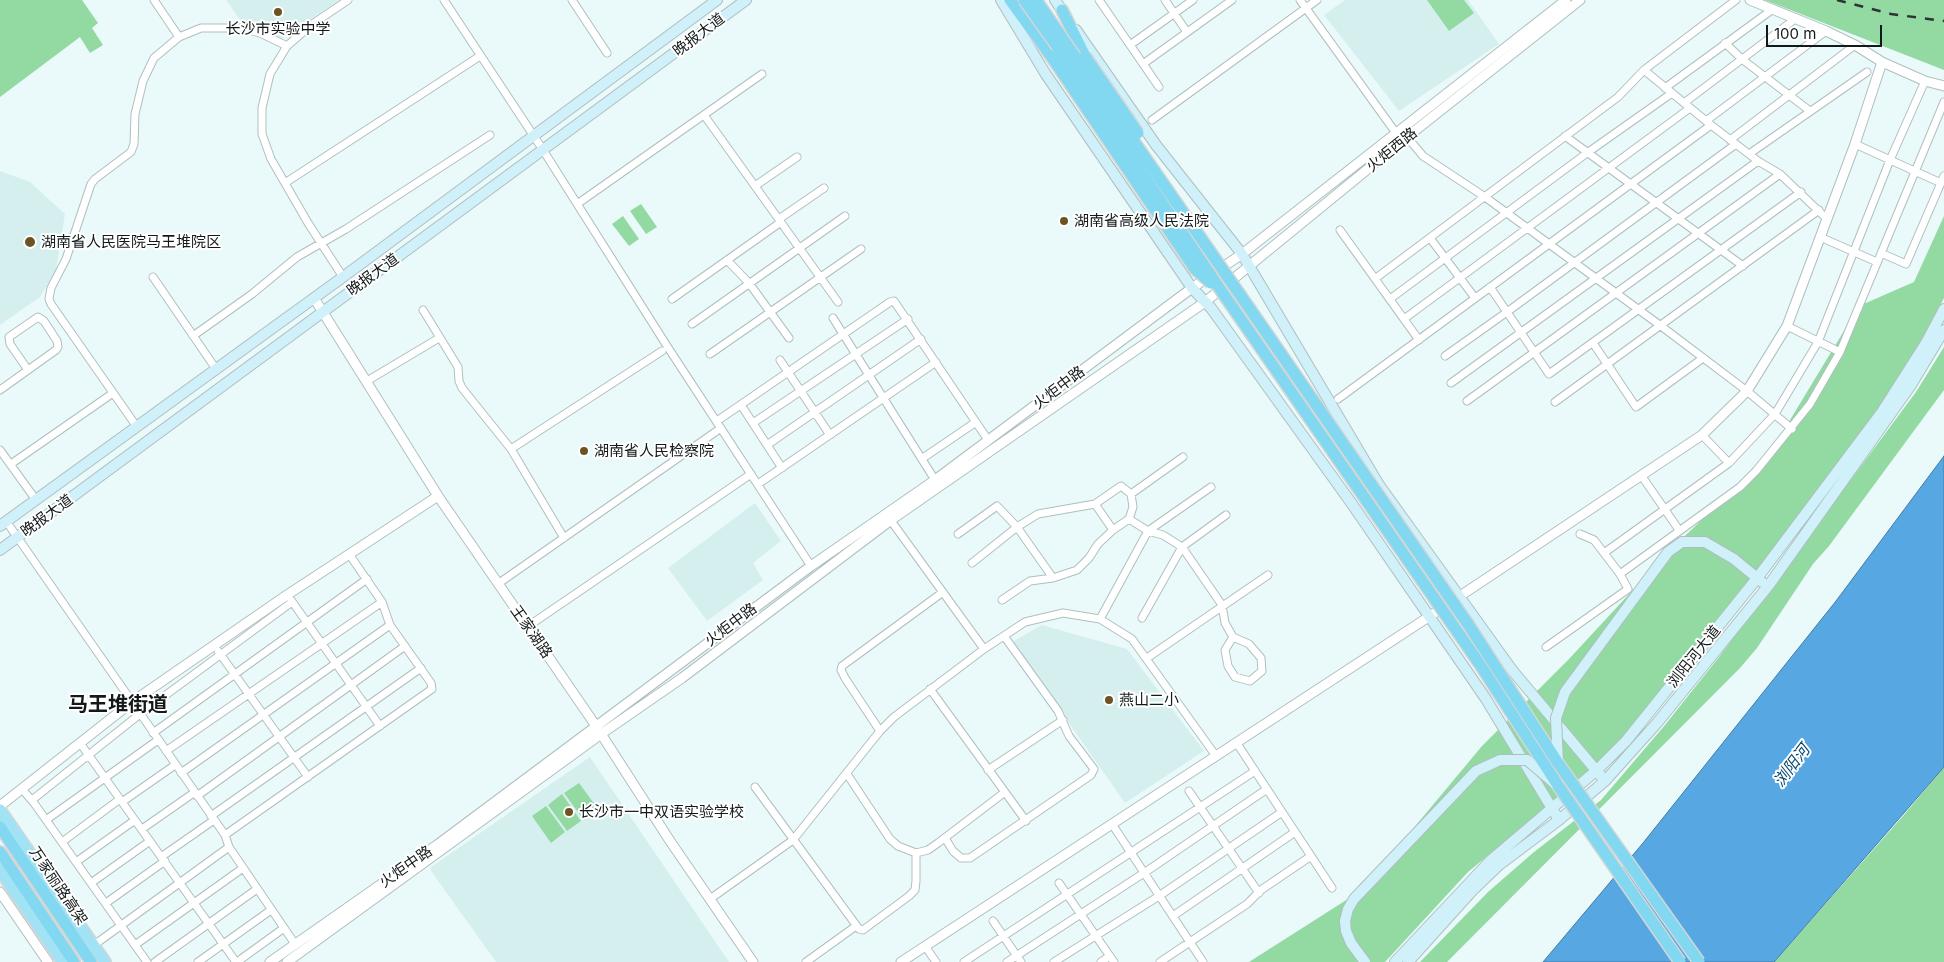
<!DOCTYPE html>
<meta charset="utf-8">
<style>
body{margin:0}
#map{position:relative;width:1944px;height:962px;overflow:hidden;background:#eafafa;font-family:Inter,sans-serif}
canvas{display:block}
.scale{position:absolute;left:1766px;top:25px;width:116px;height:22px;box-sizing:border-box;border:2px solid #131919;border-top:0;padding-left:6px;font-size:15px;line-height:18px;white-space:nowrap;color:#131919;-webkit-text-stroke:4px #fff;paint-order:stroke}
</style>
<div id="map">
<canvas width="1944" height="962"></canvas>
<div class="scale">100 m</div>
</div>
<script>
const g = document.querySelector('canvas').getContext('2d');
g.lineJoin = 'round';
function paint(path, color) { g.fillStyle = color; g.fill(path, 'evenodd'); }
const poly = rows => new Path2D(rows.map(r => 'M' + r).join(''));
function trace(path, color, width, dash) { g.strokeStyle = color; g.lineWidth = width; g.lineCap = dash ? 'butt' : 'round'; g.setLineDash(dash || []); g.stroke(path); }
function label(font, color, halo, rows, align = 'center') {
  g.font = font + ' Inter,"Noto Sans SC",sans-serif'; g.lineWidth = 4; g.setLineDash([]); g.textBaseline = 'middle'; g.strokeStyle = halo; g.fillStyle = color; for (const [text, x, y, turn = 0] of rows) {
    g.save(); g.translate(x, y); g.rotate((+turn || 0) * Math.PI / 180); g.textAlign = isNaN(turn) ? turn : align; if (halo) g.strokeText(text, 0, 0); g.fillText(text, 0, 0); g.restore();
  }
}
const built = poly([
 [226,0,339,0,283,38,251,33,243,24],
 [1345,0,1468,0,1499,44,1399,111,1324,15],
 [0,171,30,182,65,214,56,270,40,297,0,325],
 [755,503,781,541,753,563,763,580,707,621,668,568],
 [1042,625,1127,649,1204,751,1125,803,1012,642],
 [590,757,729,962,496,962,431,871,431,867]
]);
const green = poly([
 [0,0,82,0,98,23,92,28,103,45,90,53,80,37,0,97],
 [1427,0,1464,0,1474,13,1449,31],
 [1765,0,1944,0,1944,70],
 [641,204,657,227,646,234,630,211],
 [623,216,639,239,629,246,612,224],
 [1944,216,1944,298,1901,381,1626,741,1468,872,1385,962,1249,962,1362,890,1482,746,1569,659,1668,552,1767,458,1859,306,1914,282],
 [1944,347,1944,390,1829,546,1813,564,1757,648,1740,668,1447,962,1420,962,1488,892,1534,852,1601,800,1665,725,1719,657,1916,392],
 [1944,767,1944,962,1774,962,1903,816],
 [579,783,598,809,583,819,564,793],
 [562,794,581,821,567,831,548,805],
 [546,806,565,832,551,843,532,816]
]);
const water = poly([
 [1944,456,1944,767,1774,962,1543,962,1643,843,1836,601,1944,456]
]);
const minor = poly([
 [154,0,179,37],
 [444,0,543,150,667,346,811,566],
 [572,0,607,53],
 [1099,0,1159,87],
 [1165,0,1187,32],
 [1300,0,1396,133,1407,137,1423,156,1485,197,1661,326,1747,391,1792,429],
 [1725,43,1743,60,1810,111],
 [1130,45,1193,0],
 [1143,64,1232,0],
 [1644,70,1711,125,1758,161,1780,174,1827,219],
 [1665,88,1773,9],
 [1684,103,1795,19],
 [704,115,838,302],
 [1152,120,1317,0],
 [1706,121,1826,31],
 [1565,136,1743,266],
 [1730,140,1855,45],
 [1855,144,1941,183],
 [1749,154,1867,72],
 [285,183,480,56],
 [755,186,797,157],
 [580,202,762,74],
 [779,219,824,188],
 [1340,230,1419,340],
 [1820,237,1877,262],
 [1430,238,1475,298],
 [1881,253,1906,264,1944,176],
 [727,260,749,283,789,338],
 [153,277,216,369],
 [343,277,308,223,271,159,262,134,262,108,270,74,287,46,311,25,348,0],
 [1376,278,1618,97,1644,70,1736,0],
 [1490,287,1549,374,1801,192],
 [672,299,781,222],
 [1390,299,1587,153,1672,93],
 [423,310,458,367,459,381,462,388,511,449,564,538],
 [833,318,935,480],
 [1404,319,1690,108],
 [692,324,845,216],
 [1787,326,1840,352],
 [193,336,252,294,297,257,346,229,490,135],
 [1593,343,1636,407,1703,358],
 [710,354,861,249],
 [1445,356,1507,312,1736,144],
 [780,360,830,435],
 [367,381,439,338],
 [1451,383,1758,161],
 [0,390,56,350,58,347,57,341,44,321,38,317,9,337,10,344,28,370],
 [1338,399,1711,125],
 [1467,401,1780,174],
 [1555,402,1819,210],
 [741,405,782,468],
 [717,421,890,302,894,301,988,440],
 [753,423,908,319],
 [137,427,51,304,49,299,51,288,66,259,91,184,95,179,131,152,134,144,135,114,143,81,154,58,179,37,201,28,241,28,260,33,287,46],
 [1702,435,1729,463],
 [767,445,921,339],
 [511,449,662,351],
 [0,450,36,500],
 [923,458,976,422],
 [11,464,113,393],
 [1641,475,1679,530],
 [758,484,936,362],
 [1095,504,1121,486,1131,494,1183,457],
 [889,518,984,649],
 [1129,519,1148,531,1163,535,1182,547,1222,605,1225,623,1233,637,1225,650,1228,666,1235,677,1250,681,1262,671,1261,658,1249,644,1233,637],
 [6,521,225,835,229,847,295,944],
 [958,534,997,506,1017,527,1053,578],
 [1604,553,1729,463,1775,414,1818,342,1890,160,1925,81],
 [972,563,1017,527,1038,514,1095,504,1113,530,1129,519,1133,507,1131,494],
 [1620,574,1740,487,1756,471,1810,404,1840,352,1944,102],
 [502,581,721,428],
 [291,600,380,726],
 [1002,600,1030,581,1053,578,1077,570,1089,558,1098,544,1113,530],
 [1142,618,1182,547,1226,515],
 [1100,619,1148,531,1211,487],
 [527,627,751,474],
 [1546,647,1628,589,1620,574,1594,540,1580,534],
 [218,651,308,777],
 [1147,658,1268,575],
 [930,689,1026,821],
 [880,731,845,678,841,670,842,666,943,592],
 [153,733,367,579],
 [1236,742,1332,888],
 [80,743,236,962],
 [166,751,382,602],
 [988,770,1063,720],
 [181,773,390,625],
 [847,774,890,839,898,846,916,853,928,850,938,843,1005,792],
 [755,787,859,929,863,930,909,896,915,890,916,881,916,853],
 [22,789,34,803,147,962],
 [1189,791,1259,893],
 [197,796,405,646],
 [32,800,140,714,292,602],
 [122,802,175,765],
 [211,816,421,668],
 [46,820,158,740],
 [1112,824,1203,962],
 [142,829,195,792],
 [225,835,432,689,431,683,390,625,382,602,349,554],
 [945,838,953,851,961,858,970,858,1091,775,1094,769,1069,736,1058,711,1004,636],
 [62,842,120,799],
 [161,857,214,820],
 [76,862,135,820],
 [91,883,150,841],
 [1059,883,1114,962],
 [710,899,793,840,880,731,894,717,984,649,1025,622,1063,613,1100,619,1132,639,1216,756],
 [106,903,165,861],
 [1173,916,1295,832],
 [993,921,1021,962],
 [94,945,229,847],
 [135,945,243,868],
 [925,946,936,962],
 [155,962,257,889],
 [198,962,271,910],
 [237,962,284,928],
 [806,962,856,926],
 [964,962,1255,771],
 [1007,962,1144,873,1267,789],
 [1054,962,1159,896,1282,812],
 [1101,962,1110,956],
 [1160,962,1247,904,1261,890,1311,856]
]);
const tertiary = poly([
 [1750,0,1826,31,1855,45,1882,62,1925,81,1944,86],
 [314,298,438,496,596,726,670,841,753,962],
 [0,806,132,702,287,595,438,496],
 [0,892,48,962],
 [270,962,437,845,811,566,935,480,1192,288,1242,254,1566,0],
 [287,962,601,734,682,678,891,520,1205,302,1407,137,1580,0],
 [901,962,1430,616,1702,435,1747,391,1787,326,1855,144,1882,62]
]);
const secondary = poly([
 [1001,0,1045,73,1192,288,1211,308,1352,504,1486,699,1559,820],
 [1055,0,1066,16],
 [1076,30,1156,145,1242,254,1379,485,1512,670,1605,781],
 [0,526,343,277,717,0],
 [0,550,746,0],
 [1734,559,1762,582],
 [1395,962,1491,860,1597,770,1626,741,1758,577,1882,412,1926,343,1944,309],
 [1408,962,1472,891,1499,865,1559,820,1605,781,1657,723,1769,585,1911,385,1944,330]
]);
const primary = poly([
 [0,810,105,962],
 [0,870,63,962]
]);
const trunk = poly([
 [1010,0,1051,56],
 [1062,10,1085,56],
 [0,827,91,962],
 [0,852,74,962]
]);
const rail = poly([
 [1837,0,1891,14,1944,21]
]);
const secondaryBridge = poly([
 [1558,763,1556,718,1565,692,1668,552,1682,542,1705,542,1734,559],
 [1365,962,1351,943,1346,931,1345,921,1348,909,1354,899,1476,771,1500,760,1527,760,1554,783]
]);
const trunkBridge = poly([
 [1024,0,1059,49,1222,292,1479,663,1559,787,1680,962],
 [1036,0,1468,624,1558,763,1699,962],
 [1051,56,1195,269,1211,283],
 [1085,56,1138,133]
]);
const markers = [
 [278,12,5,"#6c5324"],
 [1064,221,5,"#6c5324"],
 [30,242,6,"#6c5324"],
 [584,451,5,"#6c5324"],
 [1109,700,5,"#6c5324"],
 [569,812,5,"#6c5324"]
];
const poiNames = [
 ["长沙市实验中学",278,29,"center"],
 ["湖南省高级人民法院",1074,221],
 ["湖南省人民医院马王堆院区",41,242],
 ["湖南省人民检察院",594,451],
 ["燕山二小",1119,700],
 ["长沙市一中双语实验学校",579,812]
];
const streetNames = [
 ["晚报大道",699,35,-37],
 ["火炬西路",1392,150,-39],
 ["晚报大道",373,275,-36],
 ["火炬中路",1059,388,-37],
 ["晚报大道",47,516,-36],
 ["火炬中路",731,625,-37],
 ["王家湖路",531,632,55],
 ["浏阳河大道",1694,657,-51],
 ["火炬中路",406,867,-35],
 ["万家丽路高架",58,886,56]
];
const waterNames = [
 ["浏阳河",1792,766,-53]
];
const districtNames = [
 ["马王堆街道",118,705]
];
paint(built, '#d5efef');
paint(green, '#93d9a2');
paint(water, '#57a7e2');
trace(water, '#437ca6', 1);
trace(minor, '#afbfbf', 9);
trace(tertiary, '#afbfbf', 11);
trace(secondary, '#afbfbf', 12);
trace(primary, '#d5d6d6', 14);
trace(trunk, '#d5d6d6', 14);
trace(minor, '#fff', 7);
trace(tertiary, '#fff', 9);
trace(secondary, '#d0f0fa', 10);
trace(primary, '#a1e2f4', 11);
trace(trunk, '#82d8f0', 11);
trace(rail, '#2d3434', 2.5, [9, 9]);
trace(secondaryBridge, '#afbfbf', 12, []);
trace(trunkBridge, '#d5d6d6', 14, []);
trace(secondaryBridge, '#d0f0fa', 10);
trace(trunkBridge, '#82d8f0', 11);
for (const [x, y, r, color] of markers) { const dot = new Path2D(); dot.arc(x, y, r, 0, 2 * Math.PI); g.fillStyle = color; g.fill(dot); trace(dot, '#fff', 2); }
label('15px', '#131919', '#fff', poiNames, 'left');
label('15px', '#131919', '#fff', streetNames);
label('italic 16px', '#08496f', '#fff', waterNames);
label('bold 20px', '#131919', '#fff', districtNames);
</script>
